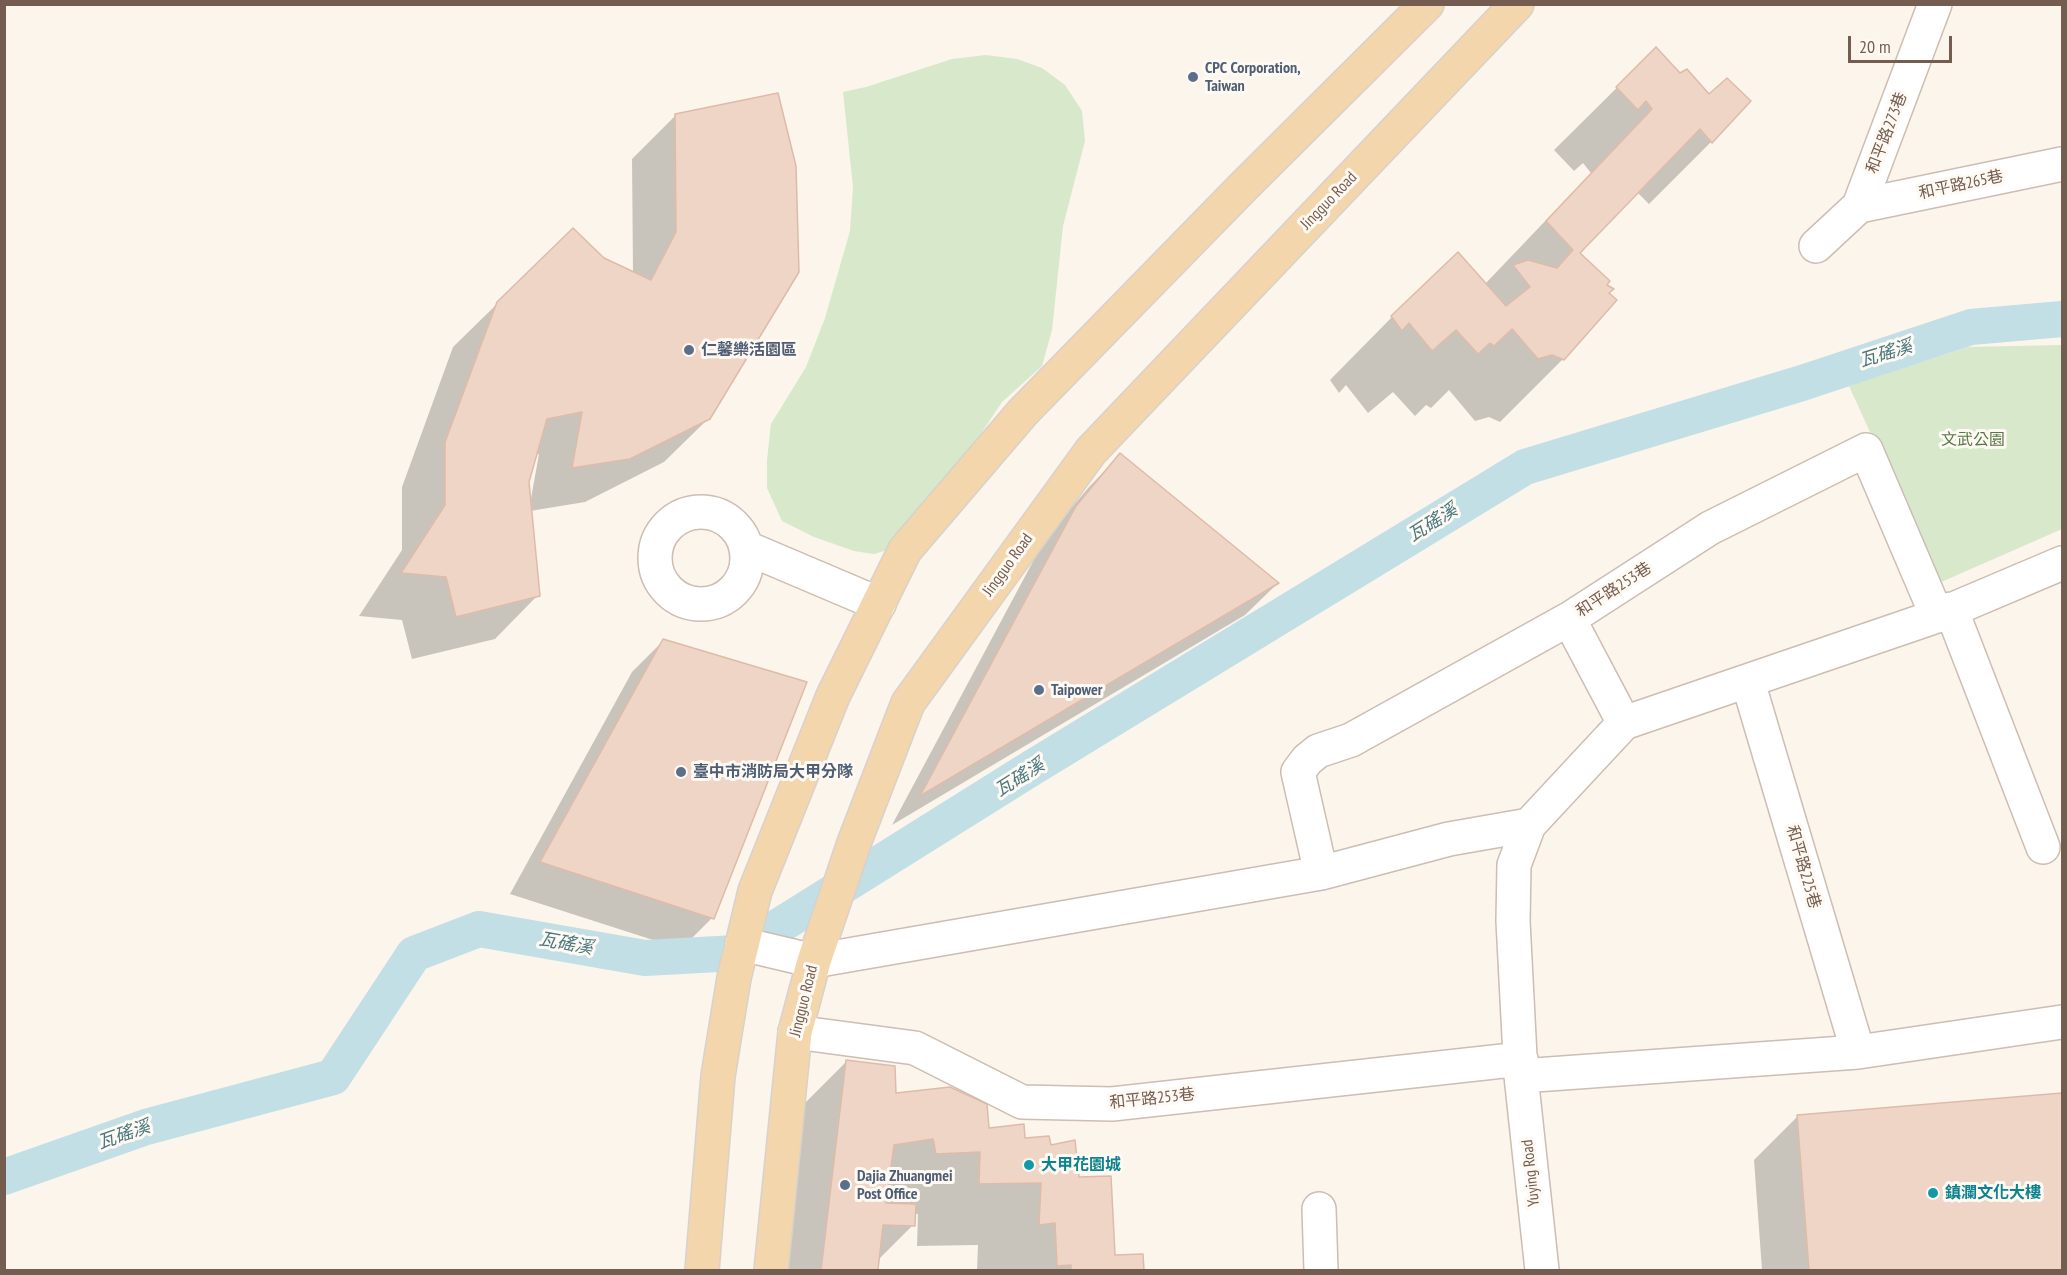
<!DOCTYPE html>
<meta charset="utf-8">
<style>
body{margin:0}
#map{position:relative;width:2067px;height:1275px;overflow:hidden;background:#fbf5ec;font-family:"PT Sans Narrow",sans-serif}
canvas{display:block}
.frame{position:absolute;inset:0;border:6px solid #745c50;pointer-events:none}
.scale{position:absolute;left:1848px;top:36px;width:104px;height:27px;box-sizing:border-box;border:3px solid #745c50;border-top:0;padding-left:8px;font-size:18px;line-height:21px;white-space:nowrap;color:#745c50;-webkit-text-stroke:4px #fef9f2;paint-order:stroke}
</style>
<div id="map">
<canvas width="2067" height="1275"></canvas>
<div class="frame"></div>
<div class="scale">20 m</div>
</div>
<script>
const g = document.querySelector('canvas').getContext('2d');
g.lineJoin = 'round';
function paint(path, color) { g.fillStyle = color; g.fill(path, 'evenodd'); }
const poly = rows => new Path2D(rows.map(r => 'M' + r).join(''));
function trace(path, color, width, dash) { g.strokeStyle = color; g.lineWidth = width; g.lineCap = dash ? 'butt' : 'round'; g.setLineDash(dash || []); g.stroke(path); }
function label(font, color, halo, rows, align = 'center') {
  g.font = font + ' "PT Sans Narrow","Noto Sans TC",sans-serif'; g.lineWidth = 6; g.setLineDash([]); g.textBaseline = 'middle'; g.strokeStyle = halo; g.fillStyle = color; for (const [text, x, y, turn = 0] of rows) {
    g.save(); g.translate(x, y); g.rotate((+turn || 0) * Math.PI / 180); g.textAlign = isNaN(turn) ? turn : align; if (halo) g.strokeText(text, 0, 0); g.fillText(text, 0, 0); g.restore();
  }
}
const green = poly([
 [986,55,1017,59,1042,68,1065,85,1082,111,1085,141,1063,226,1052,330,1042,366,1002,402,962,462,894,548,874,554,854,551,814,537,782,521,767,488,767,460,771,424,806,367,825,318,850,231,853,187,843,92,866,87,952,59],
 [2062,345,2062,529,1939,583,1849,386,1968,347]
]);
const shadow = poly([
 [1656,49,1711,142,1649,204,1637,192,1578,253,1605,286,1607,294,1563,359,1500,422,1489,417,1475,421,1449,390,1431,408,1426,405,1415,416,1393,392,1368,413,1346,385,1339,393,1330,380,1392,317,1485,284,1591,173,1583,163,1574,171,1554,150],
 [676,115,709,418,664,462,585,502,530,511,538,595,495,639,412,659,402,620,359,616,402,550,402,487,453,347,498,303,603,259,633,273,632,159],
 [539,454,530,504,527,481,535,455],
 [1120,455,1277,584,1245,615,892,825,1045,539,1089,487],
 [664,640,712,918,681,949,510,894,632,672],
 [846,1062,895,1095,988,1130,1050,1147,1078,1178,1114,1256,1142,1255,1143,1270,977,1270,978,1245,917,1246,918,1214,914,1214,913,1225,877,1261,876,1270,766,1270,783,1125],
 [2062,1095,2062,1270,1762,1270,1754,1160,1798,1116]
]);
const canal = poly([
 [4,1177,146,1127,333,1077,414,954,479,929,645,958,736,953,1030,769,1525,467,1802,383,1971,327,2062,319]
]);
const building = poly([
 [1656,47,1680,73,1687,69,1709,94,1727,78,1751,101,1712,143,1700,129,1580,253,1610,281,1607,285,1614,289,1609,293,1617,300,1564,360,1552,355,1538,359,1512,329,1494,346,1490,343,1478,354,1456,330,1432,351,1409,323,1402,331,1391,316,1458,252,1506,306,1530,287,1513,265,1528,260,1557,268,1573,250,1546,221,1652,109,1646,101,1638,110,1616,87,1656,47],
 [778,93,796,166,799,272,710,419,630,459,572,468,582,412,547,419,529,482,540,596,456,617,446,577,401,573,445,505,445,442,497,302,573,228,604,258,651,280,676,232,675,114,778,93],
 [1120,453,1279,583,920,796,1076,506,1120,453],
 [663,639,807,682,714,919,540,862,663,639],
 [846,1060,895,1066,896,1093,950,1087,987,1104,989,1128,1024,1124,1025,1138,1049,1136,1051,1145,1075,1140,1079,1177,1111,1176,1115,1255,1143,1254,1144,1270,1071,1270,1071,1265,1057,1266,1055,1223,1039,1225,1041,1183,979,1184,980,1152,936,1154,933,1139,894,1145,886,1203,916,1204,915,1226,883,1225,878,1270,821,1270,846,1060],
 [2062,1093,2062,1270,1809,1270,1797,1115,2062,1093]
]);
const minor = poly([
 [1859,206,2062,164],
 [1816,246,1859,206,1935,4],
 '655 558a46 46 0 1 1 92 0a46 46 0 1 1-92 0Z',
 [747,548,879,604],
 [1951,609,2043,847],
 [1569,619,1624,723],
 [1748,682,1858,1052],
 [1321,873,1298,772,1307,760,1318,751,1351,740,1569,619,1710,528,1866,450,1937,616],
 [742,944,814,961,1321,873,1449,839,1529,825],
 [795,1032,915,1048,1022,1102,1112,1104,1521,1059],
 [1521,1076,1858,1052,2062,1022],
 [1319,1209,1321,1270],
 [1542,1270,1521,1076,1513,921,1514,865,1529,825,1624,723,1937,616,2062,563]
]);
const major = poly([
 [702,1270,718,1076,734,978,755,891,833,696,905,550,1023,412,1243,187,1427,4],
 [771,1270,795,1032,814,961,854,843,908,703,1091,451,1517,4]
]);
const markers = [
 [1193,77,6,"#5c6f8a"],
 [689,350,6,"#5c6f8a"],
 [1039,690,6,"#5c6f8a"],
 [681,772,6,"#5c6f8a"],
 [1029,1165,6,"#0f9aa8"],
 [845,1185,6,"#5c6f8a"],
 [1933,1193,6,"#0f9aa8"]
];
const serviceNames = [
 ["CPC Corporation,",1205,68],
 ["Taiwan",1205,86],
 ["仁馨樂活園區",701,350],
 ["Taipower",1051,690],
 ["臺中市消防局大甲分隊",693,772],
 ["Dajia Zhuangmei",857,1176],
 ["Post Office",857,1194]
];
const streetNames = [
 ["和平路273巷",1887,133,-69],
 ["和平路265巷",1961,185,-12],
 ["Jingguo Road",1329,201,-46],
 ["Jingguo Road",1008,565,-54],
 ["和平路253巷",1614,590,-33],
 ["和平路225巷",1803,867,74],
 ["Jingguo Road",804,1001,-76],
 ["和平路253巷",1152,1099,-6],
 ["Yuying Road",1531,1173,-96]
];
const parkNames = [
 ["文武公園",1973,440]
];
const cultureNames = [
 ["大甲花園城",1041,1165],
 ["鎮瀾文化大樓",1945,1193]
];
const waterNames = [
 ["瓦磘溪",1886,354,-17],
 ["瓦磘溪",1433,523,-32],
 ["瓦磘溪",1020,778,-32],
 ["瓦磘溪",566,944,10],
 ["瓦磘溪",124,1135,-19]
];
paint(green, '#d7e8cb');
paint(shadow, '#0003');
trace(canal, '#c1dfe4', 36);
paint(building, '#eed5c6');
trace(building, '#dfbba7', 1.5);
trace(minor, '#cdbdb2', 36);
trace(major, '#d8d1ce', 36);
trace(minor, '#fff', 33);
trace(major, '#f3d6ab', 33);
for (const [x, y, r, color] of markers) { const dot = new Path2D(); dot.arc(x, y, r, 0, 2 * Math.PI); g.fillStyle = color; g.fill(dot); trace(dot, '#fef9f2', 2); }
label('bold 16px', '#4e5e75', '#fef9f2', serviceNames, 'left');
label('16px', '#745c50', '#fef9f2', streetNames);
label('16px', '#587849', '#fef9f2', parkNames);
label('bold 16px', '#0d838f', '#fef9f2', cultureNames, 'left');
label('italic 18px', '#48777f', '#fef9f2', waterNames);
</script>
